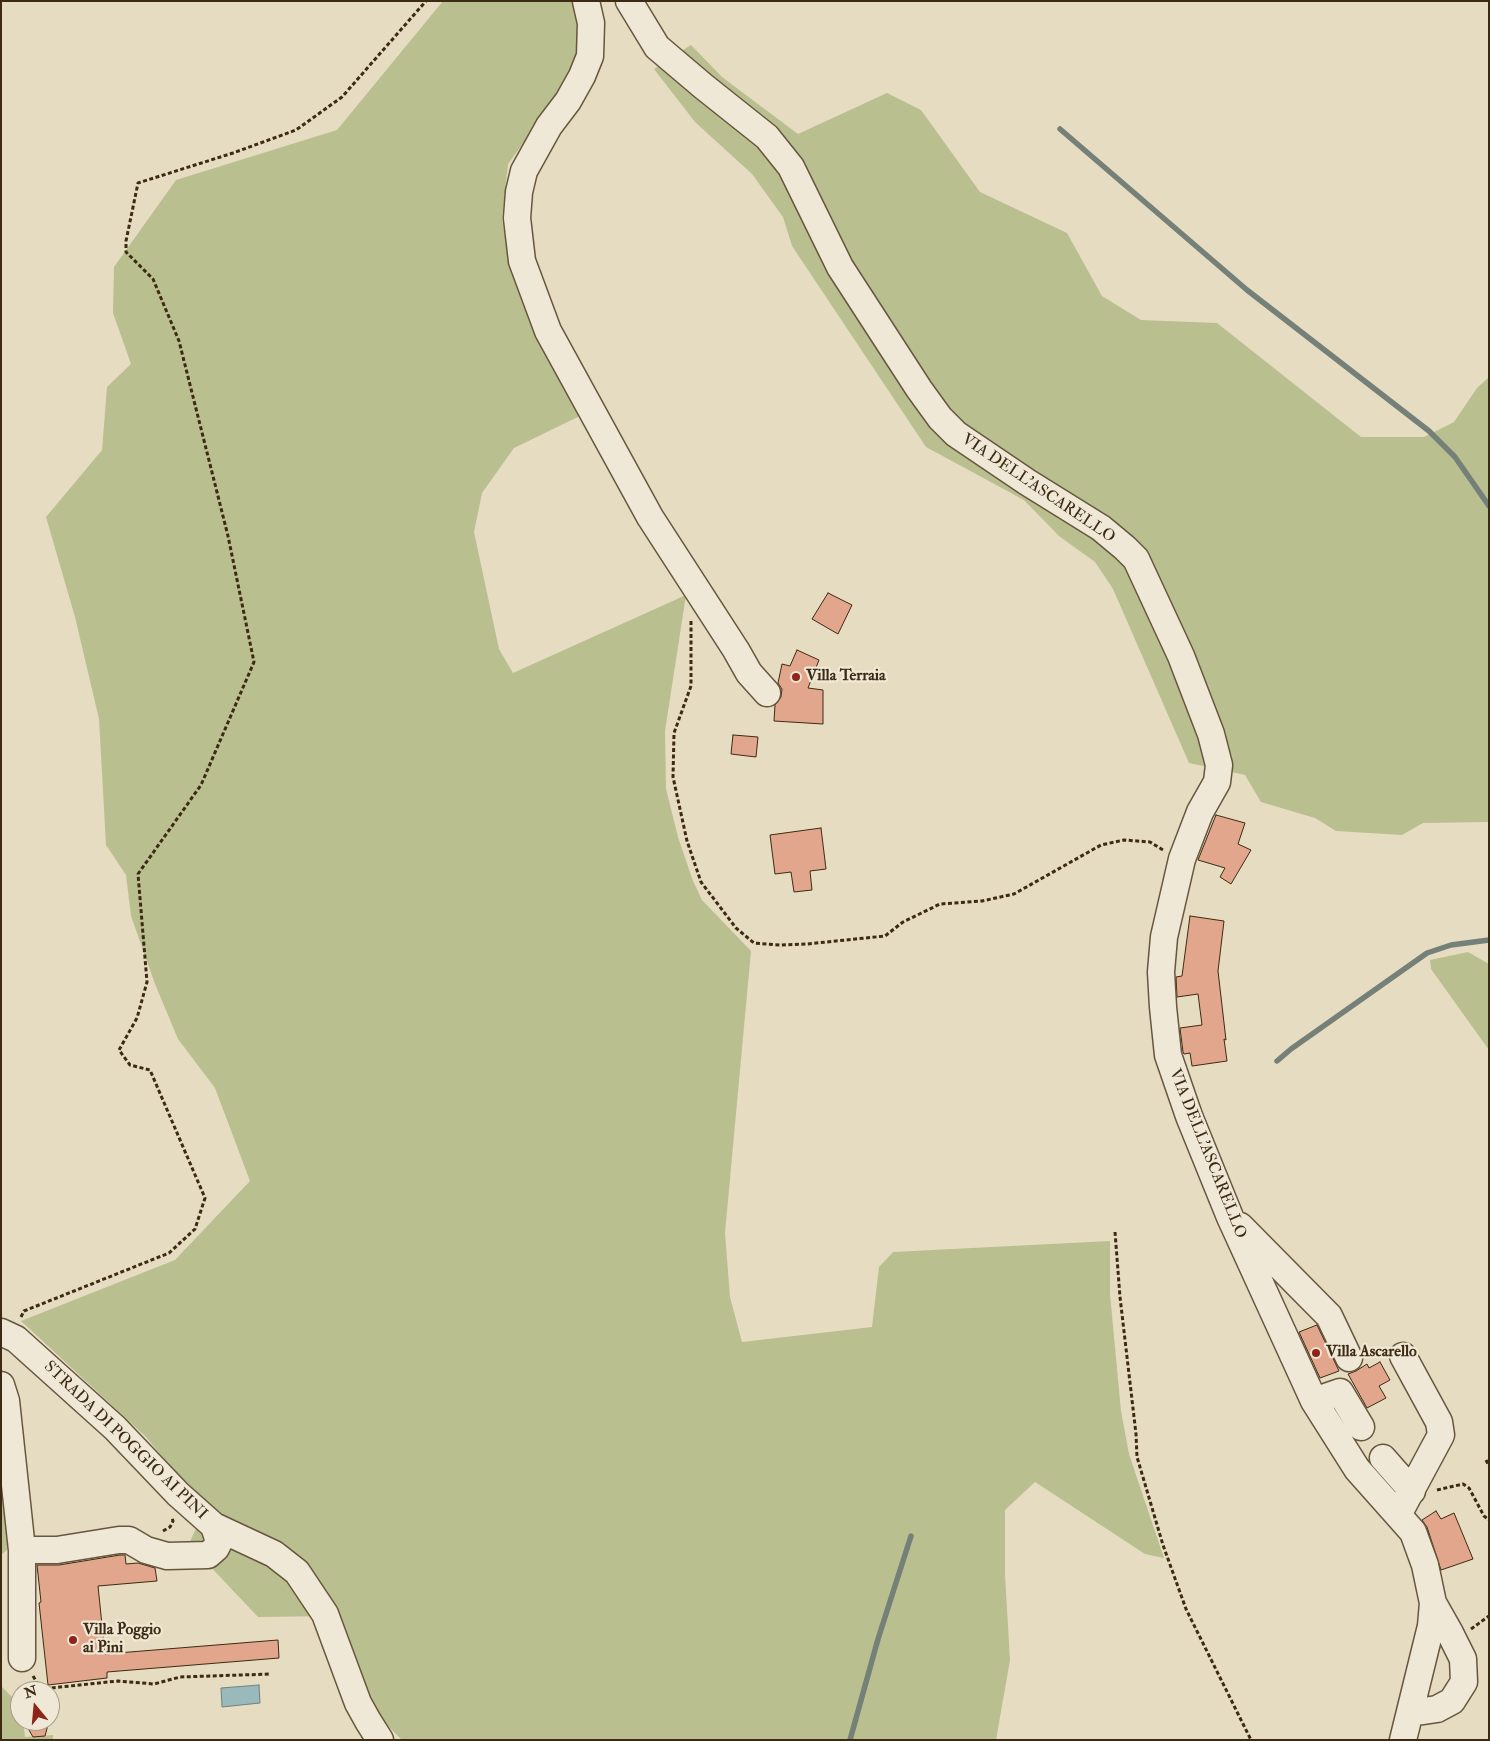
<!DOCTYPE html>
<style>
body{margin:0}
#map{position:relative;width:1490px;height:1741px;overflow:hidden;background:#e6dcc1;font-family:"IM FELL Double Pica",serif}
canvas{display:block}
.frame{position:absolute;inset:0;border:2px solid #3d2a12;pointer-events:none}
.north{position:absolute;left:10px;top:1681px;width:50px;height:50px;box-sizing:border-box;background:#efe8d7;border:1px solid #a89c88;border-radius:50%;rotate:343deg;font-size:14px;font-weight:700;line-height:20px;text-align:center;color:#3d2a12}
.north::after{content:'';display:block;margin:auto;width:18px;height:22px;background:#8f2418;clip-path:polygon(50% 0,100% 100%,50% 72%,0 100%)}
</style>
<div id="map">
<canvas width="1490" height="1741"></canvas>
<div class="frame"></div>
<div class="north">N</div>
</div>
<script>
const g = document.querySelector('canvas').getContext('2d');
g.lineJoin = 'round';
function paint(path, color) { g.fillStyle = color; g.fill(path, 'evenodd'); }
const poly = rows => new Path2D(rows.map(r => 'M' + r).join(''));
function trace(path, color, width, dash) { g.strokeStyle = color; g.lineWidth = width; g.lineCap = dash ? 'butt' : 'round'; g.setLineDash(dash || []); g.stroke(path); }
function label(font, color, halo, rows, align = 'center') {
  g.font = font + ' "IM FELL Double Pica",serif'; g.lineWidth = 4.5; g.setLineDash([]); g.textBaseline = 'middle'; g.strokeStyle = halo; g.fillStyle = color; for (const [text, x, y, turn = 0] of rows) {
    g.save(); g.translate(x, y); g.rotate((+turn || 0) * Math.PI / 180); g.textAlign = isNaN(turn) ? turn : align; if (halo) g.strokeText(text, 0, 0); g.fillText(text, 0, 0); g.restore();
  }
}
const green = poly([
 [443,1,575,1,581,28,578,56,556,98,508,164,502,219,509,261,584,414,514,448,482,493,474,532,499,649,513,673,686,595,665,731,666,789,678,837,693,881,702,900,751,951,725,1233,730,1297,742,1342,872,1327,879,1267,893,1252,1110,1241,1110,1294,1121,1411,1129,1454,1164,1558,1145,1554,1035,1482,1005,1510,1005,1575,1010,1660,996,1740,402,1740,385,1723,372,1702,338,1616,258,1617,189,1544,197,1526,206,1510,146,1437,21,1321,175,1260,250,1181,215,1088,178,1039,155,984,131,916,126,875,106,845,99,719,75,617,46,517,102,450,107,387,131,364,113,313,114,267,176,180,337,130],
 [691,45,722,77,798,134,887,93,921,110,980,192,1067,233,1102,296,1141,320,1217,323,1361,437,1424,437,1454,422,1477,388,1489,377,1489,822,1423,823,1402,835,1336,831,1315,818,1261,802,1245,775,1189,763,1113,589,1095,562,1059,536,1024,500,926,447,792,246,783,217,752,174,695,122,654,69],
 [1468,952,1489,964,1489,1050,1431,969,1430,960],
 [1,1399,17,1541,1,1555],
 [1,1686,20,1705,20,1721,23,1721,25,1737,53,1735,53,1740,1,1740]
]);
const water = poly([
 [259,1685,260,1703,222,1707,221,1688,259,1685]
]);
const stream = poly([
 [1060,129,1247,290,1429,431,1455,457,1489,506],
 [1277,1061,1291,1049,1427,953,1451,945,1489,940],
 [850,1740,878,1639,911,1536]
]);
const building = poly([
 [828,593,852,605,838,634,812,619,828,593],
 [797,650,819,660,808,688,823,690,823,724,774,721,775,705,781,697,782,689,778,683,782,664,790,666,797,650],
 [733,735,758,737,756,757,731,754,733,735],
 [1216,815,1245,823,1238,844,1251,850,1231,884,1220,877,1225,868,1198,860,1216,815],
 [821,828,826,869,810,871,812,890,794,892,791,872,775,874,770,835,821,828],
 [1190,916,1224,921,1218,971,1226,1040,1224,1039,1227,1061,1192,1066,1190,1053,1184,1054,1183,1052,1180,1028,1202,1025,1198,994,1177,997,1176,977,1182,976,1190,916],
 [1317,1325,1339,1371,1320,1378,1299,1332,1317,1325],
 [1380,1362,1390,1380,1379,1386,1386,1398,1367,1408,1348,1374,1356,1371,1367,1364,1369,1368,1380,1362],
 [1436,1511,1441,1519,1454,1513,1473,1559,1441,1570,1427,1527,1422,1520,1436,1511],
 [120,1555,125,1555,126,1564,138,1563,155,1568,157,1581,98,1586,105,1654,278,1640,279,1658,107,1672,107,1678,48,1685,39,1603,41,1602,37,1565,59,1565,120,1555],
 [28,1721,49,1721,45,1736,33,1737,29,1730,28,1721]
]);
const path = poly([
 [691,621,691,686,674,733,673,777,687,841,701,882,736,928,754,943,780,945,807,944,885,936,903,922,940,904,982,901,1014,894,1101,845,1124,840,1150,842,1163,850],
 [1115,1232,1120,1297,1136,1434,1137,1457,1163,1545,1186,1609,1251,1740],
 [21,1317,24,1311,169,1253,195,1229,205,1198,150,1070,130,1065,119,1050,137,1018,147,982,138,874,201,785,254,662,228,536,179,341,153,279,126,252,126,241,138,183,233,153,296,130,342,97,426,1],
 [1486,1460,1489,1466],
 [1437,1490,1463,1484,1469,1488,1484,1516,1489,1520],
 [163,1531,170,1527,173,1521,172,1518],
 [1471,1629,1489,1616],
 [33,1676,41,1689,118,1681,154,1684,180,1677,271,1674]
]);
const minor = poly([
 [586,1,591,23,590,56,582,76,568,101,549,126,524,171,519,192,517,218,522,261,548,331,650,517,736,650,749,673,767,693],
 [629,1,657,47,703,86,767,137,791,167,840,267,919,389,940,418,956,434,1027,482,1101,528,1125,548,1136,559,1181,656,1211,734,1219,765,1217,782,1200,812,1182,859,1164,937,1161,972,1163,1007,1168,1055,1189,1116,1230,1217,1314,1401,1357,1469,1413,1532,1425,1565,1433,1603,1431,1626,1403,1740],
 [1240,1226,1329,1316,1349,1358],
 [1,1332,16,1339,115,1428,178,1494,214,1526,274,1554,297,1572,325,1614,358,1703,368,1721,380,1740],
 [1,1385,6,1401,22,1550,22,1658],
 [1314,1401,1340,1392,1361,1427],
 [1383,1458,1412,1491],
 [1398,1515,1441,1435,1439,1422,1403,1356],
 [22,1550,57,1550,119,1540,129,1540,146,1550,167,1556,208,1555,216,1548,219,1542,214,1526],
 [1410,1713,1437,1709,1452,1701,1464,1682,1463,1659,1450,1633,1433,1603]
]);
const markers = [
 [796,677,5,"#8f2418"],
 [1316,1353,5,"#8f2418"],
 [73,1640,5,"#8f2418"]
];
const streetNames = [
 ["VIA DELL'ASCARELLO",1038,489,34],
 ["VIA DELL'ASCARELLO",1207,1154,68],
 ["STRADA DI POGGIO AI PINI",125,1441,44]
];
const poiNames = [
 ["Villa Terraia",806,677],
 ["Villa Ascarello",1326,1353],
 ["Villa Poggio",83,1631],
 ["ai Pini",83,1649]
];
paint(green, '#babf90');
paint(water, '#99b9bc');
trace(water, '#748078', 1);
trace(stream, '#748078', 5.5);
paint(building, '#e1a68b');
trace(building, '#3d2a12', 1);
trace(minor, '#67563e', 29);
trace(path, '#3d2a12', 3, [4, 2.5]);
trace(minor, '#efe8d7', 26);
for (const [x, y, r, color] of markers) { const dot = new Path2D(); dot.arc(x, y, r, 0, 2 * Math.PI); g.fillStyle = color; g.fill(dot); trace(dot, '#efe8d7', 2); }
label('16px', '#3d2a12', '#efe8d7', streetNames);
label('bold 16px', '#3d2a12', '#efe8d7', poiNames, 'left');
</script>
